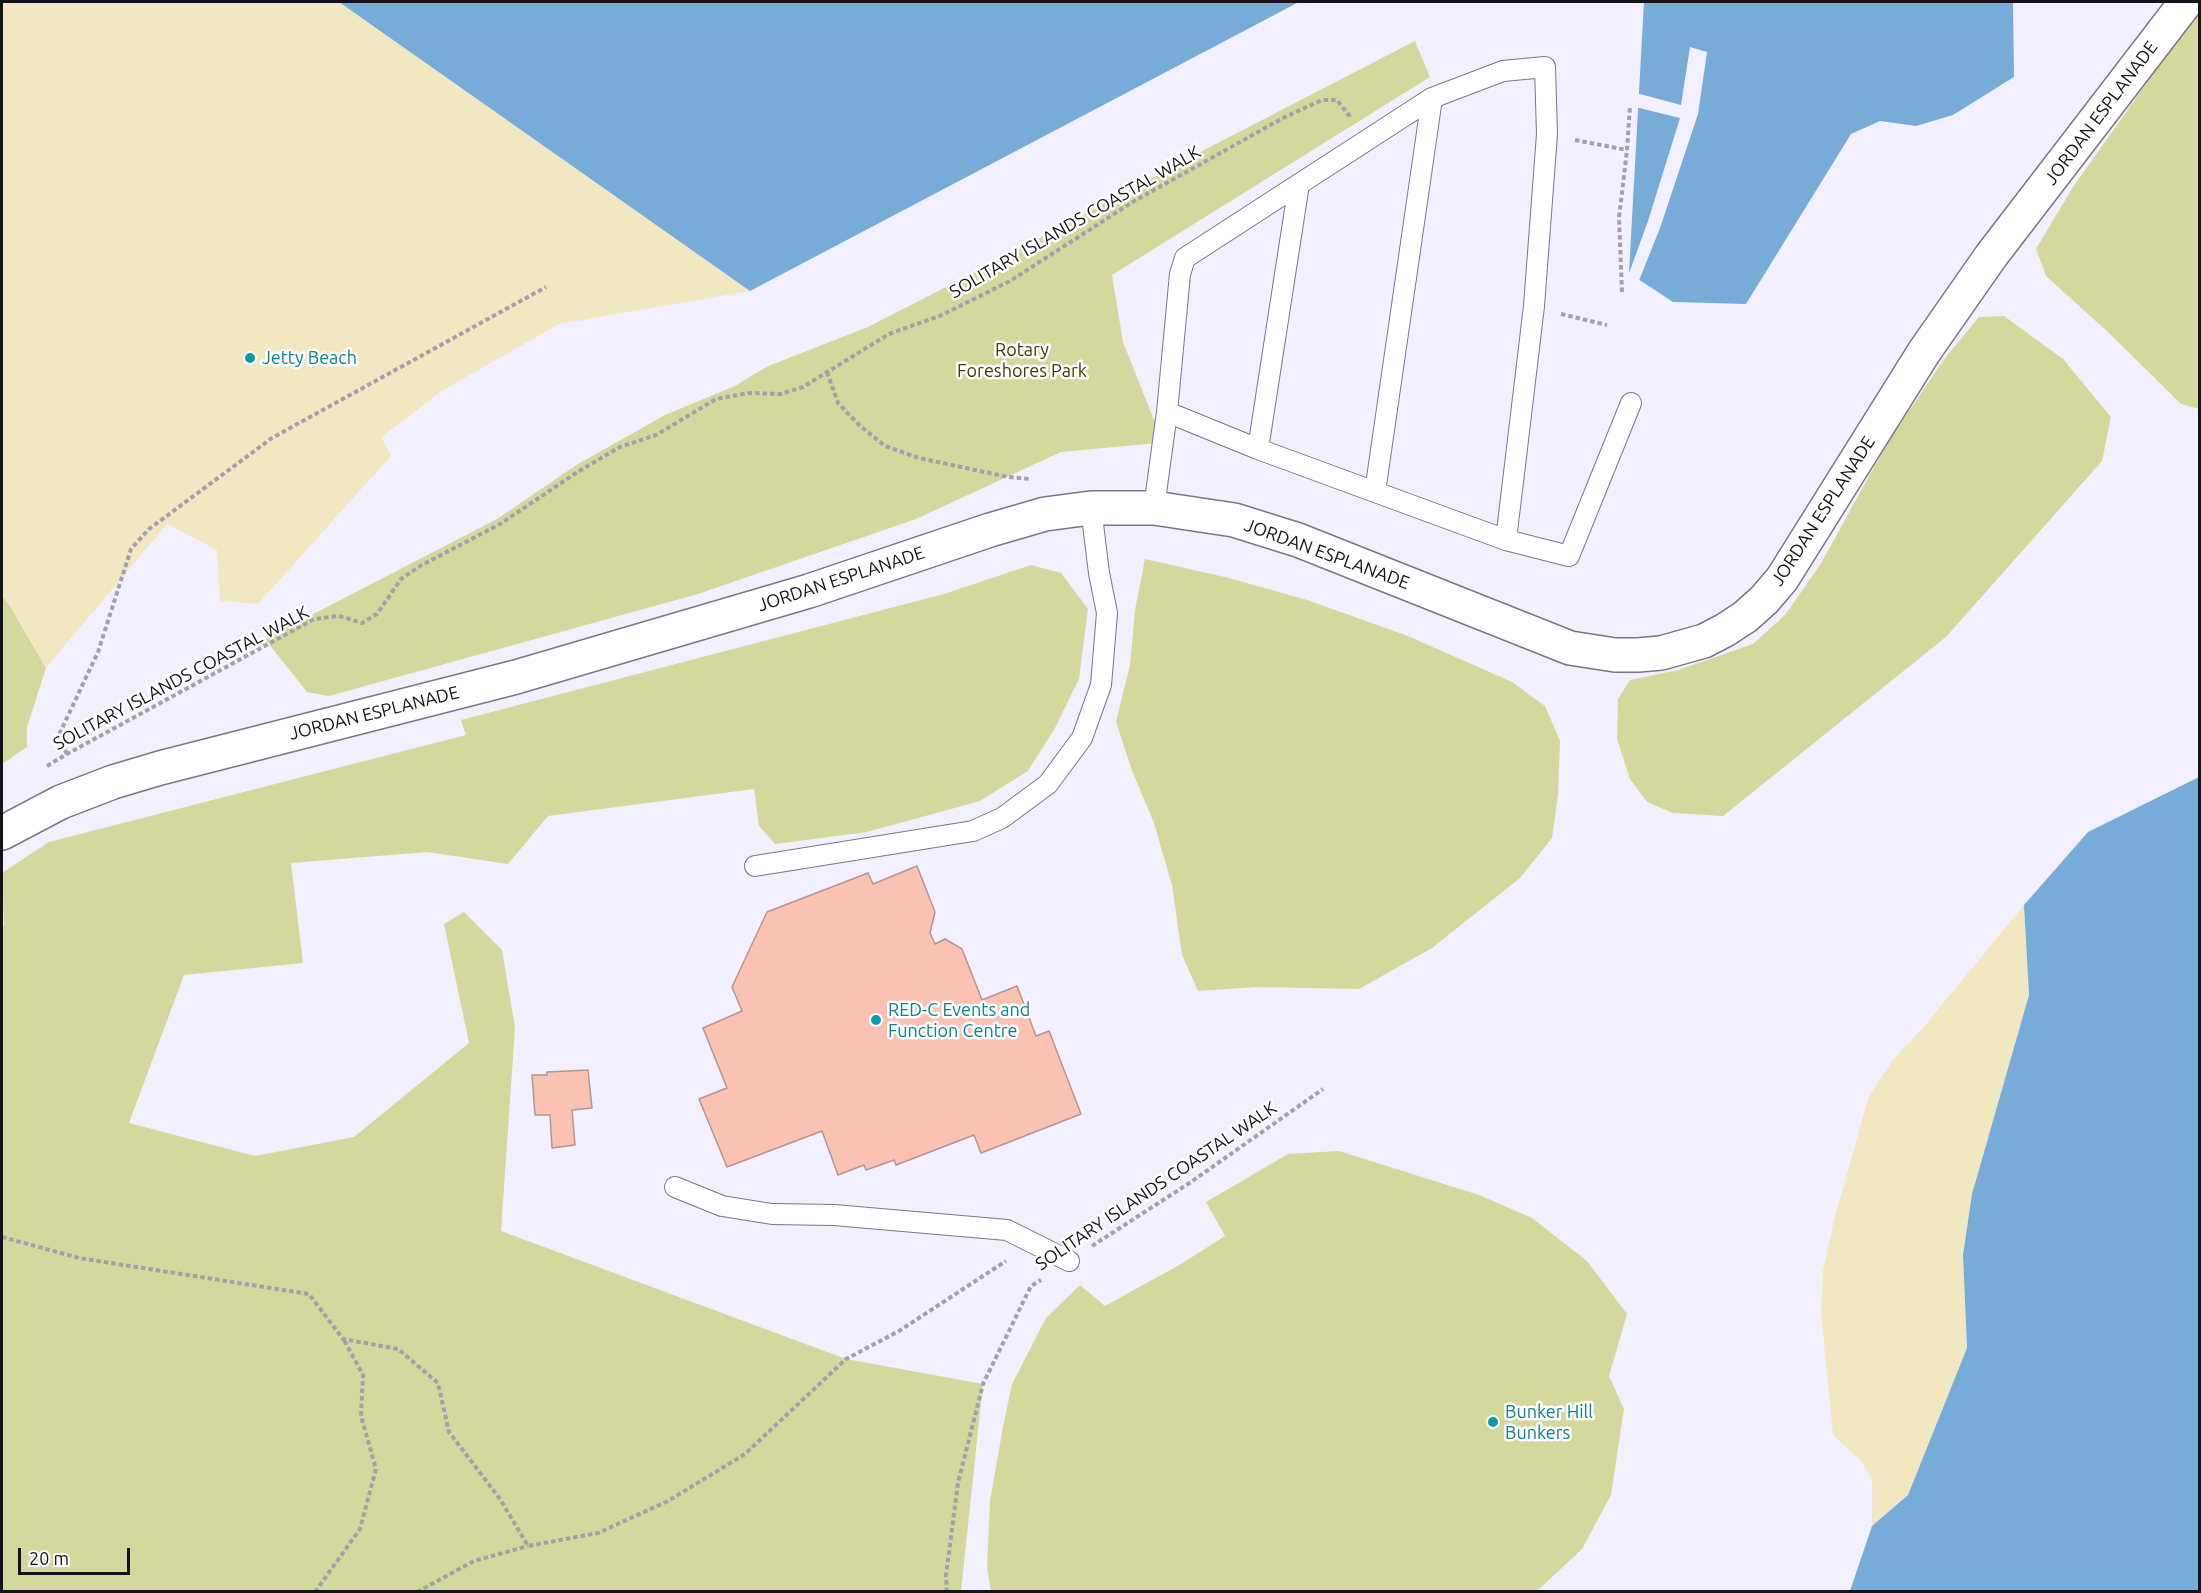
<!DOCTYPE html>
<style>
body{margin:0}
#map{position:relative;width:2201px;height:1593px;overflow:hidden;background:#f2effe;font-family:Ubuntu,sans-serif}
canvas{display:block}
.frame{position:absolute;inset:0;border:3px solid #14121a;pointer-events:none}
.scale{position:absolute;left:18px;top:1548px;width:112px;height:27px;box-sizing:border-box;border:3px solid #14121a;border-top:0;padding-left:8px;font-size:18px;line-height:21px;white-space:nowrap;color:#14121a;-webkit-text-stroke:4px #fefefe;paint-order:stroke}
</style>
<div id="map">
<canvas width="2201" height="1593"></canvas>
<div class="frame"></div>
<div class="scale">20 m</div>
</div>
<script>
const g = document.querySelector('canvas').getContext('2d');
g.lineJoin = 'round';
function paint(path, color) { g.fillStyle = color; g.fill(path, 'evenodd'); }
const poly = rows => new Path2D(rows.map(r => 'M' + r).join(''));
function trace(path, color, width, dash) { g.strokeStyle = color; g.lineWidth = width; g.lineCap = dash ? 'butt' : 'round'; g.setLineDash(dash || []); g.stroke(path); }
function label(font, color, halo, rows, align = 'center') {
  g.font = font + ' Ubuntu,sans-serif'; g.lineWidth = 5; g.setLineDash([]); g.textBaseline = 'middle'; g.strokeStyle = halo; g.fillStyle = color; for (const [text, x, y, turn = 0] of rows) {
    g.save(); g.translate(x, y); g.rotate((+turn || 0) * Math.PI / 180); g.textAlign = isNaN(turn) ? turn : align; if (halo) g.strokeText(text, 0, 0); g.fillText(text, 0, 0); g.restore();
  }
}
const green = poly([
 [2199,9,2199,409,2181,404,2109,333,2046,276,2036,249,2073,187],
 [1415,41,1430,77,1112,275,1123,342,1154,420,1168,442,1061,452,916,519,698,594,329,696,307,692,265,639,497,519,578,464,665,415,735,386,766,367,868,327,987,266,1208,148],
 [2004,316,2063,359,2111,417,2102,461,1946,637,1723,816,1673,813,1647,802,1630,779,1617,739,1618,699,1630,680,1678,670,1753,644,1785,615,1820,565,1889,440,1945,358,1979,317],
 [1145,559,1229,578,1307,600,1408,636,1512,682,1545,706,1560,741,1558,795,1552,838,1520,878,1432,948,1359,989,1256,987,1198,991,1182,955,1172,885,1154,823,1131,768,1116,722,1130,665,1135,610],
 [1031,565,1061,573,1088,609,1079,679,1055,728,1028,771,980,801,867,832,775,844,759,826,754,789,548,816,508,864,427,852,291,863,303,963,184,975,129,1123,255,1156,354,1137,469,1043,444,924,464,912,502,950,515,1028,501,1231,846,1359,983,1384,961,1591,2,1591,2,927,4,926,2,873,49,842,466,735,461,720,944,594],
 [2,596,9,604,46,668,27,727,27,747,2,764],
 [1339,1151,1479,1195,1532,1218,1587,1261,1627,1314,1609,1376,1624,1409,1611,1495,1582,1549,1537,1591,991,1591,987,1568,990,1501,1003,1427,1012,1384,1046,1318,1080,1285,1105,1306,1181,1264,1225,1236,1206,1202,1288,1154]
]);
const sand = poly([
 [2,2,339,2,750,291,559,324,440,392,382,437,391,456,258,604,220,601,217,550,167,524,46,668,9,604,2,596],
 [2024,905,2029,995,1972,1194,1963,1255,1967,1348,1908,1495,1872,1526,1872,1479,1863,1463,1833,1435,1821,1312,1823,1271,1834,1220,1869,1096,1894,1058,1922,1029]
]);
const water = poly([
 [339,2,1299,2,750,291],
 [1644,2,2013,2,2014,77,1953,115,1916,126,1880,121,1851,134,1746,304,1673,302,1629,273],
 [2199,777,2199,1591,1850,1591,1872,1526,1908,1495,1967,1348,1963,1255,1972,1194,2029,995,2024,905,2088,832]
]);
const pier = poly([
 [1690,47,1707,52,1698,114,1660,228,1638,283,1628,276,1648,221,1680,118,1635,107,1636,93,1681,105]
]);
const building = poly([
 [917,866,935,912,930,933,935,944,945,939,962,949,982,1000,1017,986,1036,1036,1049,1031,1081,1114,981,1153,974,1135,896,1165,894,1160,866,1170,864,1165,838,1175,822,1131,727,1167,699,1099,727,1088,703,1028,742,1011,732,987,767,912,868,873,873,884,917,866],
 [588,1070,592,1108,572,1110,575,1145,552,1148,550,1115,535,1115,532,1075,547,1075,547,1072,588,1070]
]);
const path = poly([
 [1575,140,1627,150],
 [1622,292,1619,218,1627,150,1630,106],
 [1561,314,1607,325],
 [827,372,838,403,859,425,885,446,919,458,1008,477,1030,479],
 [67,754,58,737,98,652,131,549,149,529,272,438,546,287],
 [47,766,67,754,314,619,339,616,362,623,377,614,401,579,420,566,500,524,579,471,620,447,656,435,716,399,749,393,781,394,803,387,889,334,942,315,1010,281,1131,203,1283,118,1322,100,1337,100,1351,118],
 [2,1237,79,1258,309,1294,343,1339,398,1349,438,1383,449,1432,500,1499,528,1546,598,1533,668,1501,745,1454,846,1359,899,1331,1006,1261],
 [1092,1246,1191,1182,1323,1089],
 [315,1592,360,1529,376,1469,361,1416,363,1375,344,1340],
 [417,1592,474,1561,528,1546],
 [947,1592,946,1575,958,1483,983,1384,1031,1286,1041,1280]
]);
const lane = poly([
 [1167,412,1258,449,1506,540,1569,556,1631,403],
 [1258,449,1299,184],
 [1375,492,1432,98],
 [1154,508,1167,412,1180,274,1185,258,1432,98,1503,71,1545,67,1547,134,1534,306,1506,540],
 [755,866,973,831,1002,818,1048,784,1082,738,1101,685,1107,613,1099,573,1091,508],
 [675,1187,722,1206,772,1214,834,1215,1007,1230,1069,1261]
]);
const street = poly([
 [2,833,61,802,113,782,160,768,516,677,809,591,990,530,1045,514,1091,508,1154,508,1234,520,1298,540,1570,648,1615,655,1638,655,1661,653,1704,641,1725,630,1745,617,1764,600,1782,579,1924,352,1991,256,2186,2]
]);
const markers = [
 [250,358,6,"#0f9aa8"],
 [876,1020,6,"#0f9aa8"],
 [1493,1422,6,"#0f9aa8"]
];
const streetNames = [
 ["JORDAN ESPLANADE",2101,113,-53],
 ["SOLITARY ISLANDS COASTAL WALK",1075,222,-30],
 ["JORDAN ESPLANADE",1823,511,-57],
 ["JORDAN ESPLANADE",1327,554,20],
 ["JORDAN ESPLANADE",841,579,-18],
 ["SOLITARY ISLANDS COASTAL WALK",181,678,-28],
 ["JORDAN ESPLANADE",374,713,-14],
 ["SOLITARY ISLANDS COASTAL WALK",1156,1186,-34]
];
const parkNames = [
 ["Rotary",1022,350],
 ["Foreshores Park",1022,371]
];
const cultureNames = [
 ["Jetty Beach",262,358],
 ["RED-C Events and",888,1010],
 ["Function Centre",888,1031],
 ["Bunker Hill",1505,1412],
 ["Bunkers",1505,1433]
];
paint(green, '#d5d89d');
paint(sand, '#f1e8c2');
paint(water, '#77acd9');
paint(pier, '#f2effe');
paint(building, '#fbc1b3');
trace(building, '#b29790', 1.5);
trace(lane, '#7a758b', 22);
trace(street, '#7a758b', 36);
trace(path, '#a2a0ac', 4, [4.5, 3]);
trace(lane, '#fff', 20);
trace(street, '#fff', 33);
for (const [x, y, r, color] of markers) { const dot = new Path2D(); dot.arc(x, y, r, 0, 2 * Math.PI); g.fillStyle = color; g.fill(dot); trace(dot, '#fefefe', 2); }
label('18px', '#14121a', '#fefefe', streetNames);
label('18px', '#3b3c07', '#fefefe', parkNames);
label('18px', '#0d838f', '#fefefe', cultureNames, 'left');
</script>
